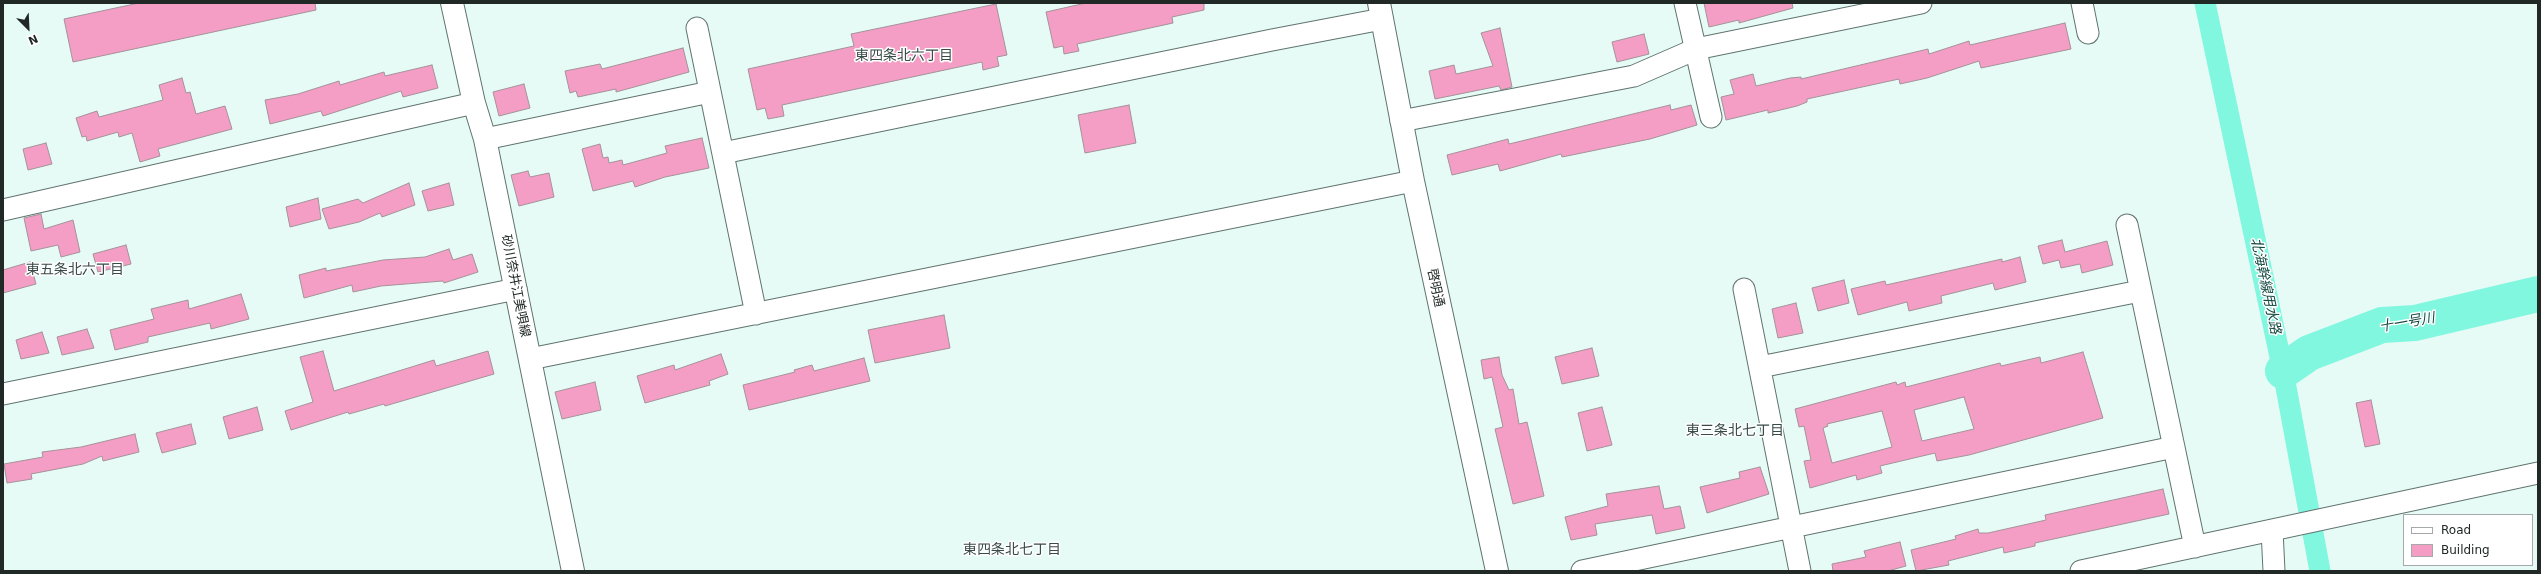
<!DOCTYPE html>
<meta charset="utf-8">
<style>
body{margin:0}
#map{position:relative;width:2541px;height:574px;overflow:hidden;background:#e6fbf6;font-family:"DejaVu Sans",sans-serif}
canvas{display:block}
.frame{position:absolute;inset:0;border:4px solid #212927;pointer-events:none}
.legend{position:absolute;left:2403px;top:514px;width:130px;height:52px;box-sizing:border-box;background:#fff;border:1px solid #a6a9a9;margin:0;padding:5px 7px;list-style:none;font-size:12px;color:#212927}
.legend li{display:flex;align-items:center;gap:8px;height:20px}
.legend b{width:20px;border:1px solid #a6a9a9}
.north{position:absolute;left:8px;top:8px;width:40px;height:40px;-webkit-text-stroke:3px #fff;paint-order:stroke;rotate:156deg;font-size:11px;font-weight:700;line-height:16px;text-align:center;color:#212927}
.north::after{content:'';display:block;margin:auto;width:14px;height:18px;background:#212927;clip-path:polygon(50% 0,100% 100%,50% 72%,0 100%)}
</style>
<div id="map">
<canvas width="2541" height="574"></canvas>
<div class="frame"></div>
<ul class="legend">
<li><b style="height:5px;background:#fff"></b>Road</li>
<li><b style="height:11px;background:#f59ec5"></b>Building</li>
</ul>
<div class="north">N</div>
</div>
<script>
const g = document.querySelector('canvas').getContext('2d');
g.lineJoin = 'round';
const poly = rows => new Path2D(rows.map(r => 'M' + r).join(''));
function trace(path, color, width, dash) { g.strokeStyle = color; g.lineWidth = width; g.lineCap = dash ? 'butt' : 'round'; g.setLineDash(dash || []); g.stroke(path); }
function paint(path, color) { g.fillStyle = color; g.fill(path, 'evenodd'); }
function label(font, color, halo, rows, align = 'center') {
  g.font = font + ' "DejaVu Sans","Noto Sans JP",sans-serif'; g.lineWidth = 3; g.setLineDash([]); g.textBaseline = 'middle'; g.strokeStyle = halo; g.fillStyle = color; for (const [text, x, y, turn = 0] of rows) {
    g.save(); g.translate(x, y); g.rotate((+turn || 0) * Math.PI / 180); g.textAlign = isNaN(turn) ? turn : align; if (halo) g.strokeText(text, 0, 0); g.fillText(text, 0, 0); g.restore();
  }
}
const canal = poly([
 [2205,3,2283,371,2320,571]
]);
const river = poly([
 [2283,371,2309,353,2382,325,2415,323,2538,294]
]);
const building = poly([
 [139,3,315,3,316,10,73,62,64,19,139,3],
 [1086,3,1204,3,1204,10,1172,17,1173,23,1077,44,1079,51,1064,54,1063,46,1054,48,1046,12,1086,3],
 [1704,3,1792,3,1793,8,1739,23,1739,20,1709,27,1704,3],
 [996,4,1007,55,997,57,999,66,983,70,982,62,782,105,784,116,768,119,765,108,757,110,748,69,854,46,851,34,996,4],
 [2065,23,2071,49,1981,68,1979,61,1927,78,1900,84,1899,79,1807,99,1807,102,1797,106,1768,113,1768,110,1726,120,1721,97,1734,94,1730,80,1753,74,1756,86,1790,78,1801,77,1801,79,1928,49,1929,54,1969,41,1970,45,2065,23],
 [1500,28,1512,87,1501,90,1499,86,1435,99,1429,71,1454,65,1456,74,1493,66,1481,33,1500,28],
 [1644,34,1649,54,1617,62,1612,42,1644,34],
 [683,48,689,72,616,92,616,89,578,97,576,91,570,93,565,71,600,64,602,69,683,48],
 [432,65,438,88,403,97,401,91,323,116,321,111,270,124,265,100,298,94,339,81,340,85,384,72,385,76,432,65],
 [182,78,186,93,190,92,196,114,225,106,232,129,158,149,160,156,140,162,132,133,119,137,118,132,87,141,86,136,82,137,76,118,97,111,99,117,163,100,159,85,182,78],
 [524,84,530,108,499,116,493,92,524,84],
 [1129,105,1136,143,1085,153,1078,115,1129,105],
 [1670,105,1671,110,1691,105,1697,125,1650,139,1562,157,1561,154,1500,171,1498,164,1452,175,1447,155,1508,139,1509,144,1670,105],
 [702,138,709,168,665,177,635,187,633,181,593,191,582,149,600,144,603,158,608,157,609,163,622,160,623,165,667,153,665,146,702,138],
 [46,143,52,164,28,170,23,149,46,143],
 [528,171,530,177,549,173,554,197,519,206,511,175,528,171],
 [409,183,415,205,382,217,380,213,359,222,329,229,322,209,358,199,363,203,409,183],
 [449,183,454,205,428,211,422,191,449,183],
 [318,198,321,219,290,227,286,207,318,198],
 [41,214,44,229,73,220,80,252,61,257,58,245,31,251,24,218,41,214],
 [2062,240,2065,252,2107,241,2113,265,2082,273,2080,264,2061,268,2059,260,2043,264,2038,246,2062,240],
 [126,245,131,264,98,272,93,254,126,245],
 [449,249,453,260,472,254,478,272,444,283,443,281,381,286,353,292,352,285,304,298,299,275,326,268,326,271,383,260,425,257,449,249],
 [2020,257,2026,282,1995,290,1993,283,1941,296,1942,303,1909,311,1907,302,1858,315,1851,289,1885,281,1886,285,2002,259,2002,262,2020,257],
 [30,262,36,284,3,293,3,270,30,262],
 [1844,280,1849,303,1818,311,1812,288,1844,280],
 [241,294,249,319,211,329,210,323,148,337,148,342,115,350,110,330,154,319,151,309,188,300,189,309,241,294],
 [1796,303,1803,333,1778,338,1772,309,1796,303],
 [944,315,950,348,875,363,868,330,944,315],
 [87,329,94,348,62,355,57,337,87,329],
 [42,332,49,353,21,359,16,340,42,332],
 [1592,348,1599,376,1562,384,1555,357,1592,348],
 [323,351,334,391,434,360,436,366,488,351,494,374,385,406,384,404,349,414,348,412,291,430,285,411,313,402,300,357,323,351],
 [2083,352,2103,418,1969,455,1937,461,1935,453,1880,466,1882,473,1857,480,1856,475,1810,488,1804,461,1811,460,1804,426,1799,427,1795,409,1896,382,1897,385,1905,382,1906,387,2000,363,2001,366,2040,357,2041,363,2083,352],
 [1964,397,1974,429,1922,441,1914,410,1964,397],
 [1882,411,1892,447,1832,463,1823,428,1828,426,1827,424,1882,411],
 [721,354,728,374,709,381,710,385,645,403,637,376,674,365,675,370,721,354],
 [1499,357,1502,375,1509,390,1513,389,1519,424,1527,422,1544,496,1513,504,1495,429,1503,427,1492,377,1484,379,1481,360,1499,357],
 [864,358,870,381,749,410,743,385,795,372,794,370,812,365,814,371,864,358],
 [595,382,601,410,562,419,555,392,595,382],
 [2371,400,2380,444,2365,447,2356,403,2371,400],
 [257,407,263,430,229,439,223,417,257,407],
 [1602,407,1612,445,1587,451,1578,413,1602,407],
 [191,424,196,444,162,453,156,433,191,424],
 [135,434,139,452,103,461,102,456,83,464,31,474,32,479,7,483,4,464,43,457,42,452,81,447,135,434],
 [1760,467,1769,494,1707,513,1700,487,1740,478,1739,472,1760,467],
 [1659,486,1664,509,1680,506,1685,528,1656,534,1652,515,1595,524,1597,535,1571,540,1565,517,1608,506,1606,494,1659,486],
 [2163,489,2169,514,2035,543,2035,546,2004,553,2003,547,1948,561,1949,565,1916,571,1911,550,1956,539,1955,536,1978,529,1979,533,1988,533,2046,520,2045,515,2163,489],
 [1900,542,1906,566,1888,571,1833,571,1832,564,1866,557,1864,551,1900,542]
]);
const street = poly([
 [1685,3,1711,117],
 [2082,3,2088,33],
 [697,28,756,314],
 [1401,121,1634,76,1696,49,1921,3],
 [485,139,710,92],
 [723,153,1272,40,1382,19],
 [3,210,474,103],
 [2127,225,2195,547],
 [1744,289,1800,571],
 [530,359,1413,181],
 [1760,367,2140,291],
 [3,394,516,289],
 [2272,530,2274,571],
 [1582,571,2174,447],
 [2081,571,2538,473]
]);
const secondary = poly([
 [452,3,474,103,485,139,573,571],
 [1379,3,1413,181,1497,571]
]);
const streetNames = [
 ["砂川奈井江美唄線",515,286,79],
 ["啓明通",1435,288,78]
];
const neighbourhoodNames = [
 ["東四条北六丁目",904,56],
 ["東五条北六丁目",75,270],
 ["東三条北七丁目",1735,431],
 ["東四条北七丁目",1012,550]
];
const waterNames = [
 ["北海幹線用水路",2265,286,78],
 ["十一号川",2407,323,-10]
];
trace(canal, '#81f7df', 21);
trace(river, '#81f7df', 36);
paint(building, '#f59ec5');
trace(building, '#a39299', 1);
trace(street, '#61746f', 23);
trace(secondary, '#61746f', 24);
trace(street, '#fff', 21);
trace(secondary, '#fff', 22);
label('13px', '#212927', '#fff', streetNames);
label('14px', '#394b47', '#fff', neighbourhoodNames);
label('italic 14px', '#164a41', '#fff', waterNames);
</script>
